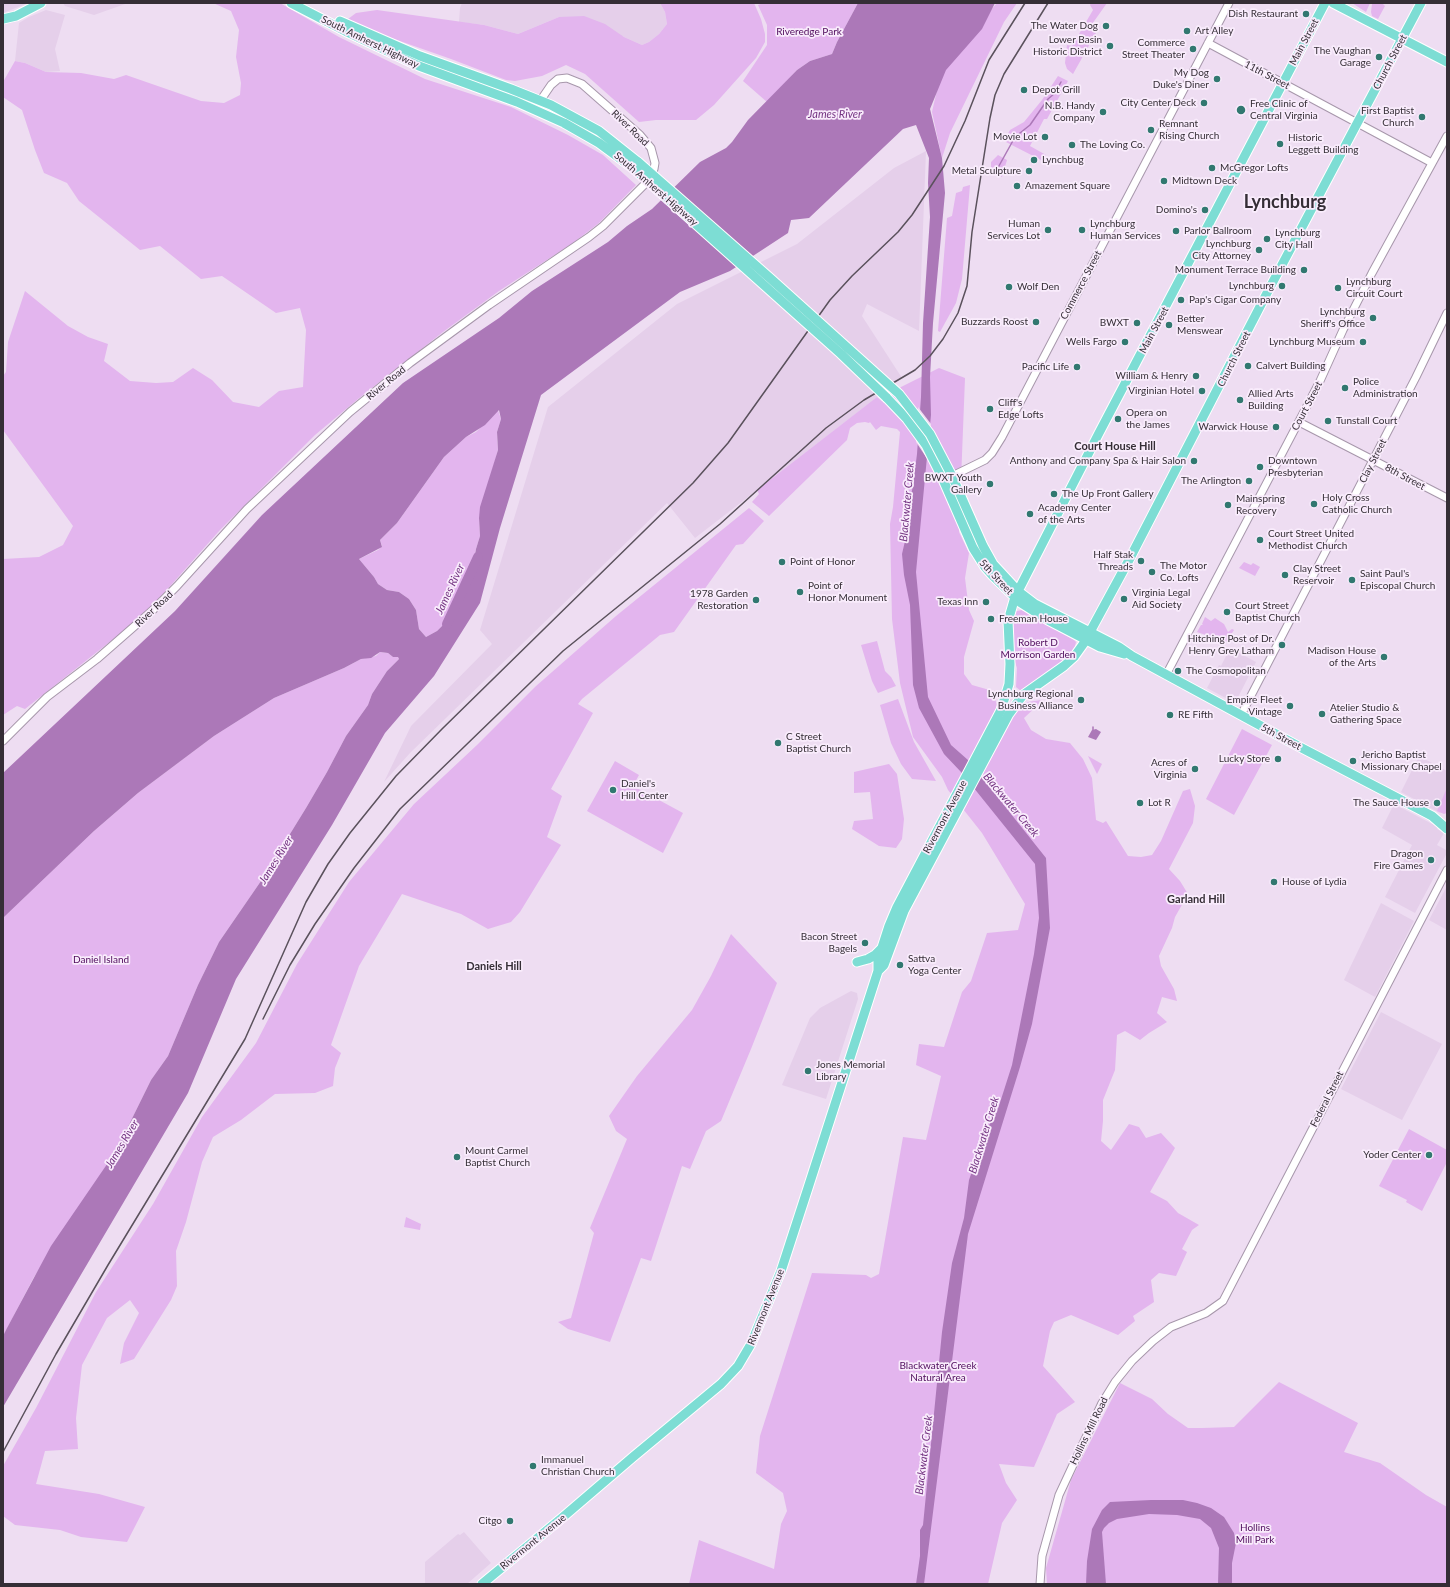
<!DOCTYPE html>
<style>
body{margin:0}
#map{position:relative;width:1450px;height:1587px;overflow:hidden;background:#eeddf2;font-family:Lato,sans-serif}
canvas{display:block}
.frame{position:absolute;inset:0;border:4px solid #352e36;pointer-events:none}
</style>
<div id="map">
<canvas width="1450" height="1587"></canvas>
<div class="frame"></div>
</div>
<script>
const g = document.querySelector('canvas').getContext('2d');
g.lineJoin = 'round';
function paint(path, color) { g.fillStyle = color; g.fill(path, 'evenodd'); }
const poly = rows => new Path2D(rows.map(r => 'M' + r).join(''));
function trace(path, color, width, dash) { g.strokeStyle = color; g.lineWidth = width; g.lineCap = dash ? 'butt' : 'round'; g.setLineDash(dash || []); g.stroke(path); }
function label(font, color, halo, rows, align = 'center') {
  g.font = font + ' Lato,sans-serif'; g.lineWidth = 3.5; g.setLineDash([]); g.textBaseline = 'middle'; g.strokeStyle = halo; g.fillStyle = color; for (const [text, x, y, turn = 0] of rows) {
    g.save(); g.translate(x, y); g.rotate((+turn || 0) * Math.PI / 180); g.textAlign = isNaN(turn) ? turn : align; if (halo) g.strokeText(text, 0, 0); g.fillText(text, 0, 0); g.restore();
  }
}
const built = poly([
 [3,3,28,3,3,13],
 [63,3,128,3,94,15,65,6],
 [462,3,660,3,665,12,667,24,659,34,649,42,642,45,624,37,559,17,518,34,484,25,459,22,460,8],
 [46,10,65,15,55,49,60,71,46,72,25,63,15,61,19,23,29,17],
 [926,151,919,331,867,304,862,316,902,378,695,538,667,503,410,753,384,782,411,726,492,644,480,630,548,407,677,304,797,244,894,168],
 [1230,648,1256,662,1235,703,1207,688,1219,665,1221,666],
 [1419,756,1447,771,1447,813,1442,811,1440,813,1401,792],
 [1394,804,1438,827,1437,829,1444,833,1437,845,1446,850,1447,853,1415,913,1385,897,1412,845,1382,828],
 [1447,886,1447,930,1429,920],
 [1381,903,1414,921,1375,997,1344,980],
 [851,991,857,993,858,999,826,1099,782,1085,810,1018,820,1008],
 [1381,1012,1442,1044,1402,1120,1341,1089],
 [464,1532,491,1563,467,1584,425,1584,425,1562,458,1534,460,1535]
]);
const green = poly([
 [213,3,280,3,339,37,425,79,511,107,568,135,603,155,636,185,599,223,573,243,499,291,443,332,358,399,315,435,220,530,156,602,126,629,25,709,17,706,3,715,3,559,39,557,63,545,73,526,3,430,3,376,6,372,8,342,25,291,68,326,88,337,108,344,104,361,130,381,156,383,173,382,193,368,212,380,233,402,259,407,279,391,303,387,306,330,300,308,276,313,222,276,201,279,160,246,140,250,79,201,67,183,44,173,35,150,22,110,3,97,3,82,15,61,25,63,46,72,81,73,114,79,126,75,201,101,224,103,240,95,241,83,236,57,239,30,231,11],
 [660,3,754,3,761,19,765,34,765,42,756,58,714,105,696,120,656,120,639,122,585,74,566,65,542,76,515,81,506,80,451,59,377,33,351,23,348,19,356,13,377,10,484,25,518,34,559,17,584,16,605,24,624,37,642,45,649,42,659,34,667,24,665,12],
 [763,3,858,3,837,42,832,54,810,61,797,70,767,102,743,81,767,45,767,25,758,5],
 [997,3,1017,3,1004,22,950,133,942,158,932,112,943,64],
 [1091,3,1107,3,1090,27,1096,33,1073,74,1067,69,1065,63,1067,45,1072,46,1093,10,1090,5],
 [1352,3,1370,3,1366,12],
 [1382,3,1385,6,1378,19,1372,16,1371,12,1372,4],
 [1058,76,1068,81,1047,119,1044,119,1030,146,1046,155,1043,161,1004,141,1010,130,1024,122,1042,100],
 [998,155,1007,160,1002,177,996,175,991,167,991,162],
 [970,185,962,279,956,303,940,332,938,331,947,218,952,216,956,193,962,191,963,187],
 [939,368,965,378,959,532,969,553,965,578,969,610,974,621,964,657,964,674,972,685,993,691,997,706,994,712,1009,723,1017,710,1028,702,1041,700,1039,704,1024,718,1031,730,1046,739,1070,743,1083,759,1092,778,1096,820,1103,823,1106,821,1128,856,1141,857,1152,855,1161,841,1183,791,1190,789,1195,806,1193,823,1169,869,1180,881,1188,894,1175,917,1172,928,1159,956,1161,966,1174,989,1177,1001,1162,997,1157,1013,1167,1022,1149,1033,1140,1040,1125,1031,1117,1035,1115,1070,1103,1100,1103,1121,1101,1141,1111,1150,1129,1124,1139,1127,1146,1138,1161,1133,1175,1148,1150,1192,1167,1201,1178,1213,1199,1225,1192,1230,1182,1249,1187,1252,1176,1276,1159,1273,1151,1280,1154,1302,1133,1316,1135,1321,1118,1335,1071,1315,1054,1322,1050,1331,1043,1366,1075,1402,1057,1414,1034,1467,999,1464,1006,1483,1017,1500,1002,1523,988,1584,689,1584,699,1540,774,1569,781,1524,787,1511,783,1493,756,1473,760,1436,812,1273,866,1275,871,1278,879,1274,903,1137,926,1140,941,1076,916,1065,919,1044,944,1047,962,992,971,981,987,933,1018,930,1025,904,982,833,948,790,942,777,913,737,900,683,892,619,890,524,893,507,900,432,897,429,881,426,876,430,870,422,869,423,865,422,857,423,850,428,847,440,769,516,752,502,759,494,757,490,877,397,884,403,901,387],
 [498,410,501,419,497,432,498,450,479,518,480,536,476,549,472,573,469,579,469,586,464,596,455,605,453,612,448,620,437,631,426,637,419,629,416,610,409,599,399,592,387,590,378,584,374,577,359,559,378,550,382,546,380,540,397,523,444,457,466,437,476,432],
 [749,508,764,521,743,544,736,545,674,632,660,635,582,699,578,704,593,713,551,789,562,796,547,837,561,845,520,912,511,922,488,929,461,914,402,894,359,966,331,1045,341,1053,335,1068,333,1086,315,1093,275,1094,241,1120,213,1137,202,1162,186,1222,176,1251,177,1286,171,1300,134,1359,120,1364,124,1343,139,1313,130,1300,107,1318,82,1365,76,1418,78,1449,45,1451,36,1484,99,1494,145,1507,127,1542,81,1537,60,1530,15,1525,3,1516,3,1466,36,1408,96,1292,153,1204,202,1117,256,1043,297,964,349,882,414,804,477,745,536,686,616,616],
 [1244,562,1251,565,1253,563,1260,567,1255,576,1239,568],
 [1015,609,1017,611,1022,610,1074,640,1076,642,1075,646,1077,647,1068,658,1021,691,1016,687,1017,668,1014,659,1012,637,1013,619],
 [1205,617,1211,621,1215,618,1224,624,1228,632,1232,629,1234,630,1226,642,1197,632,1201,625,1203,625,1202,624],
 [877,641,885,671,891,677,896,686,878,693,872,681,861,645],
 [380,652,388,653,393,657,398,657,399,659,387,671,372,694,368,705,346,736,327,772,306,808,261,881,219,942,198,985,168,1056,151,1080,116,1151,34,1277,3,1336,3,918,94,831,138,793,214,736,274,698,344,668,361,659,376,656],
 [898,699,914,742,936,781,912,779,901,764,891,743,880,705],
 [1242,729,1272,745,1234,815,1206,799],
 [1088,756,1102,764,1097,774],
 [615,761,639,775,633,786,683,813,663,853,587,811],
 [889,764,897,774,904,819,902,839,896,848,879,846,852,829,854,821,873,819,870,792,854,793,854,772],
 [1446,790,1447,813,1444,814,1437,811],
 [731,934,777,983,751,1049,721,1121,706,1131,690,1169,682,1166,651,1261,641,1258,610,1342,568,1329,558,1322,571,1318,594,1233,590,1228,627,1139,616,1131,609,1116,637,1076,692,1010,711,976],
 [1409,1129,1447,1150,1447,1162,1422,1211,1406,1202,1407,1200,1379,1186],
 [406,1217,421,1224,420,1230,404,1227],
 [1279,1382,1358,1423,1344,1452,1380,1463,1426,1495,1447,1507,1447,1584,1047,1584,1046,1568,1071,1480,1120,1383,1152,1399,1168,1414,1188,1428,1202,1428,1234,1427]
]);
const water = poly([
 [858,3,995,3,982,29,946,70,930,109,942,158,945,193,933,323,930,377,931,415,916,572,928,697,951,745,968,760,1046,858,1050,928,1032,1024,1020,1067,968,1234,924,1584,916,1584,920,1556,920,1530,923,1525,942,1332,952,1263,964,1218,969,1180,986,1130,997,1112,1012,1065,1034,954,1039,918,1035,864,961,772,944,754,919,708,913,685,910,605,904,575,902,554,905,541,906,516,913,486,917,454,921,397,923,323,930,217,928,183,929,158,916,125,903,129,809,218,791,220,788,233,730,271,680,292,541,395,500,528,480,603,434,676,385,733,332,825,236,979,188,1093,3,1407,3,1336,7,1328,51,1246,116,1151,151,1080,168,1056,198,985,219,942,261,881,306,808,327,772,346,736,368,705,372,694,387,671,399,659,398,657,393,657,388,653,380,652,371,658,361,659,344,668,274,698,214,736,138,793,94,831,3,918,3,773,175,611,262,515,403,383,499,318,532,291,608,242,627,226,652,209,700,162,726,148,732,142,748,120,797,70,810,61,832,54,837,42],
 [499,410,501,419,497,432,498,450,480,507,479,518,480,536,476,549,472,573,469,579,469,586,464,596,455,605,453,612,448,620,437,631,426,637,419,629,416,610,409,599,399,592,387,590,378,584,374,577,359,559,382,547,380,540,397,523,444,457,466,437,485,425],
 [1096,729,1101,732,1096,740,1088,737,1092,730],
 [1151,1500,1183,1500,1197,1503,1211,1508,1224,1517,1234,1533,1236,1543,1232,1563,1232,1584,1218,1584,1219,1548,1211,1528,1200,1519,1177,1515,1149,1514,1117,1519,1109,1523,1104,1528,1102,1532,1106,1584,1086,1584,1087,1561,1092,1529,1102,1510,1110,1502]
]);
const pier = poly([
 [918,407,931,424,928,460,916,442]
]);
const stream = poly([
 [995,173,1015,137,1030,125,1048,99,1055,93,1061,82],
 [1093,730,1093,727]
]);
const river = poly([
 [447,624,478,557]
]);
const minor = poly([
 [1208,43,1432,163],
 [1299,422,1447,498],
 [944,480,985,460,992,453,1002,437,1229,3],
 [1166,675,1320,381,1343,330,1372,273,1447,136],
 [1241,715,1416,377,1447,313],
 [3,741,47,697,97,659,153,610,177,586,247,509,350,412,410,363,489,305,589,237,603,226,646,183,654,169,655,163,651,148,640,135,582,84,567,78,558,79,551,85,538,104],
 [1040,1584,1042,1556,1059,1495,1102,1403,1115,1382,1132,1361,1153,1341,1171,1327,1206,1313,1223,1301,1447,870]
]);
const major = poly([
 [291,3,349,33,419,66,517,102,564,123,599,143,633,168],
 [1333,3,1447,62],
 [3,19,16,16,41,3],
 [340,21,420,56,511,89,551,105,599,131,638,162],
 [886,397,907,419,926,445,941,475,973,548,985,567,993,576,1021,603,1048,620,1100,647,1124,654],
 [952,476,983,546,993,564,1018,591,1035,604,1119,647,1132,656,1298,746,1432,816,1447,829],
 [857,962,868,959,875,955,881,949],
 [878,971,884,965,904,911,1009,714,1023,695,1064,666,1074,657,1084,643,1129,560,1267,293,1421,3],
 [482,1584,563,1517,633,1457,721,1384,738,1366,751,1344,781,1271,808,1188,878,971,878,960,889,926,897,907,1001,710,1009,684,1010,664,1008,621,1015,597,1099,433,1325,3]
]);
const rail = poly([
 [263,1019,290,965,315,924,354,868,400,809,563,651,720,524,826,428,864,400,915,370,930,356,943,339,958,313,967,286,972,232,990,118,995,95,1004,74,1048,3],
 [3,1452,56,1354,108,1265,245,1039,306,902,328,864,350,833,396,776,442,729,693,483,728,443,830,300,852,276,898,232,912,215,944,166,965,121,989,60,1025,3]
]);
const majorBridge = poly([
 [638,162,771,279,899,394,930,434,952,476],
 [633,168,841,354,886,397]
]);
const markers = [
 [1306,14,4,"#317870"],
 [1106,26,4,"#317870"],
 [1187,31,4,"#317870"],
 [1110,46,4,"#317870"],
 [1193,49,4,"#317870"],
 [1379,57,4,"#317870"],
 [1217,79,4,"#317870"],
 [1024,90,4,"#317870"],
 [1204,103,4,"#317870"],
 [1241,110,5,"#317870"],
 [1103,112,4,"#317870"],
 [1422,117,4,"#317870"],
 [1151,130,4,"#317870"],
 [1045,137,4,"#317870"],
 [1280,144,4,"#317870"],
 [1072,145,4,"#317870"],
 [1034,160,4,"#317870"],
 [1212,168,4,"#317870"],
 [1029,171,4,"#317870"],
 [1164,181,4,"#317870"],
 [1017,186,4,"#317870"],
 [1205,210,4,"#317870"],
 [1048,230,4,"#317870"],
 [1082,230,4,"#317870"],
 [1176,231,4,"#317870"],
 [1267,239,4,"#317870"],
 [1259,250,4,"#317870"],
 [1304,270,4,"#317870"],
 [1282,286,4,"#317870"],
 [1009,287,4,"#317870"],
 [1338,288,4,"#317870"],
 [1181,300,4,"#317870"],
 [1373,318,4,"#317870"],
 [1036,322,4,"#317870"],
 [1137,323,4,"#317870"],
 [1169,325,4,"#317870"],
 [1125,342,4,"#317870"],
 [1363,342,4,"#317870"],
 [1248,366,4,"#317870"],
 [1077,367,4,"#317870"],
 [1196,376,4,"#317870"],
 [1345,388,4,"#317870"],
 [1202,391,4,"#317870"],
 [1240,400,4,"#317870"],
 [990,409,4,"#317870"],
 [1118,419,4,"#317870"],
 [1328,421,4,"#317870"],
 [1276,427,4,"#317870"],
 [1194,461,4,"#317870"],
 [1260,467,4,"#317870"],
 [1249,481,4,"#317870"],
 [990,484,4,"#317870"],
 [1054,494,4,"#317870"],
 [1314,504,4,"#317870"],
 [1228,505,4,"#317870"],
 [1030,514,4,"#317870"],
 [1260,540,4,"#317870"],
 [1141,561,4,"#317870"],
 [782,562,4,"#317870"],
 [1152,572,4,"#317870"],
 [1285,575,4,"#317870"],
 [1352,580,4,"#317870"],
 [800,592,4,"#317870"],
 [1124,599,4,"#317870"],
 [756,600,4,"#317870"],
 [986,602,4,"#317870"],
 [1227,612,4,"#317870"],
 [991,619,4,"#317870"],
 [1282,645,4,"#317870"],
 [1384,657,4,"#317870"],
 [1178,671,4,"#317870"],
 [1081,700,4,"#317870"],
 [1290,706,4,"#317870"],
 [1322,714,4,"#317870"],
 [1170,715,4,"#317870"],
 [778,743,4,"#317870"],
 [1278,759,4,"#317870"],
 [1353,761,4,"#317870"],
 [1195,769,4,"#317870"],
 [613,790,4,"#317870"],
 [1140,803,4,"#317870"],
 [1437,803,4,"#317870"],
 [1431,860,4,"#317870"],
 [1274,882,4,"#317870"],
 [865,943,4,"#317870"],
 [900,965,4,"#317870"],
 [808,1071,4,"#317870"],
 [1429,1155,4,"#317870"],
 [457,1157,4,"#317870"],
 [533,1466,4,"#317870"],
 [510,1521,4,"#317870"]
];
const poiNames = [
 ["Dish Restaurant",1298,14,"right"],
 ["The Water Dog",1098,26,"right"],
 ["Art Alley",1195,31],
 ["Lower Basin",1102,40,"right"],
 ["Historic District",1102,52,"right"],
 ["Commerce",1185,43,"right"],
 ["Street Theater",1185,55,"right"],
 ["The Vaughan",1371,51,"right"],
 ["Garage",1371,63,"right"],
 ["My Dog",1209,73,"right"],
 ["Duke's Diner",1209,85,"right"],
 ["Depot Grill",1032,90],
 ["City Center Deck",1196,103,"right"],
 ["Free Clinic of",1250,104],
 ["Central Virginia",1250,116],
 ["N.B. Handy",1095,106,"right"],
 ["Company",1095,118,"right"],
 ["First Baptist",1414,111,"right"],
 ["Church",1414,123,"right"],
 ["Remnant",1159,124],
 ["Rising Church",1159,136],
 ["Movie Lot",1037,137,"right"],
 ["Historic",1288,138],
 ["Leggett Building",1288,150],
 ["The Loving Co.",1080,145],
 ["Lynchbug",1042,160],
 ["McGregor Lofts",1220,168],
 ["Metal Sculpture",1021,171,"right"],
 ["Midtown Deck",1172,181],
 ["Amazement Square",1025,186],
 ["Domino's",1197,210,"right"],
 ["Human",1040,224,"right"],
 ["Services Lot",1040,236,"right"],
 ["Lynchburg",1090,224],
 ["Human Services",1090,236],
 ["Parlor Ballroom",1184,231],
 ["Lynchburg",1275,233],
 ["City Hall",1275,245],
 ["Lynchburg",1251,244,"right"],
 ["City Attorney",1251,256,"right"],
 ["Monument Terrace Building",1296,270,"right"],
 ["Lynchburg",1346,282],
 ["Circuit Court",1346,294],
 ["Lynchburg",1274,286,"right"],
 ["Wolf Den",1017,287],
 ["Pap's Cigar Company",1189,300],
 ["Lynchburg",1365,312,"right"],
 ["Sheriff's Office",1365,324,"right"],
 ["Better",1177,319],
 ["Menswear",1177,331],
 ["Buzzards Roost",1028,322,"right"],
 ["BWXT",1129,323,"right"],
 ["Wells Fargo",1117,342,"right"],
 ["Lynchburg Museum",1355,342,"right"],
 ["Calvert Building",1256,366],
 ["Pacific Life",1069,367,"right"],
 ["William & Henry",1188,376,"right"],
 ["Police",1353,382],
 ["Administration",1353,394],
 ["Virginian Hotel",1194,391,"right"],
 ["Allied Arts",1248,394],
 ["Building",1248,406],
 ["Cliff's",998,403],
 ["Edge Lofts",998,415],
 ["Opera on",1126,413],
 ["the James",1126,425],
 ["Tunstall Court",1336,421],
 ["Warwick House",1268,427,"right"],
 ["Anthony and Company Spa & Hair Salon",1186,461,"right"],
 ["Downtown",1268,461],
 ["Presbyterian",1268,473],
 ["BWXT Youth",982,478,"right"],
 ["Gallery",982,490,"right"],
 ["The Arlington",1241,481,"right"],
 ["The Up Front Gallery",1062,494],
 ["Holy Cross",1322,498],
 ["Catholic Church",1322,510],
 ["Mainspring",1236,499],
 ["Recovery",1236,511],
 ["Academy Center",1038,508],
 ["of the Arts",1038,520],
 ["Court Street United",1268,534],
 ["Methodist Church",1268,546],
 ["Half Stak",1133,555,"right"],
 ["Threads",1133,567,"right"],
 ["Point of Honor",790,562],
 ["The Motor",1160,566],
 ["Co. Lofts",1160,578],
 ["Clay Street",1293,569],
 ["Reservoir",1293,581],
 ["Saint Paul's",1360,574],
 ["Episcopal Church",1360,586],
 ["Point of",808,586],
 ["Honor Monument",808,598],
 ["Virginia Legal",1132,593],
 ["Aid Society",1132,605],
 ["1978 Garden",748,594,"right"],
 ["Restoration",748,606,"right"],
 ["Texas Inn",978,602,"right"],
 ["Court Street",1235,606],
 ["Baptist Church",1235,618],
 ["Freeman House",999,619],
 ["Hitching Post of Dr.",1274,639,"right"],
 ["Henry Grey Latham",1274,651,"right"],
 ["Madison House",1376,651,"right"],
 ["of the Arts",1376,663,"right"],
 ["The Cosmopolitan",1186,671],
 ["Lynchburg Regional",1073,694,"right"],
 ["Business Alliance",1073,706,"right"],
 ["Empire Fleet",1282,700,"right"],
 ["Vintage",1282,712,"right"],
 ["Atelier Studio &",1330,708],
 ["Gathering Space",1330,720],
 ["RE Fifth",1178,715],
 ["C Street",786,737],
 ["Baptist Church",786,749],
 ["Jericho Baptist",1361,755],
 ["Missionary Chapel",1361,767],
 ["Lucky Store",1270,759,"right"],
 ["Acres of",1187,763,"right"],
 ["Virginia",1187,775,"right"],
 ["Daniel's",621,784],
 ["Hill Center",621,796],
 ["Lot R",1148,803],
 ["The Sauce House",1429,803,"right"],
 ["Dragon",1423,854,"right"],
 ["Fire Games",1423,866,"right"],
 ["House of Lydia",1282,882],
 ["Bacon Street",857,937,"right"],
 ["Bagels",857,949,"right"],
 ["Sattva",908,959],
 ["Yoga Center",908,971],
 ["Jones Memorial",816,1065],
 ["Library",816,1077],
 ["Mount Carmel",465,1151],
 ["Baptist Church",465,1163],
 ["Yoder Center",1421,1155,"right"],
 ["Immanuel",541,1460],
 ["Christian Church",541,1472],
 ["Citgo",502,1521,"right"]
];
const parkNames = [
 ["Riveredge Park",809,32],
 ["Robert D",1038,643],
 ["Morrison Garden",1038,655],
 ["Daniel Island",101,960],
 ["Blackwater Creek",938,1366],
 ["Natural Area",938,1378],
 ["Hollins",1255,1528],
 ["Mill Park",1255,1540]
];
const streetNames = [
 ["South Amherst Highway",370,42,26],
 ["Main Street",1304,42,-62],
 ["Church Street",1390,62,-62],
 ["11th Street",1267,75,28],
 ["River Road",630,128,44],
 ["South Amherst Highway",656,189,41],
 ["Commerce Street",1081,285,-62],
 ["Main Street",1154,330,-62],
 ["Church Street",1234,359,-63],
 ["River Road",386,383,-39],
 ["Court Street",1307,406,-62],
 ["Clay Street",1373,461,-63],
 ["8th Street",1405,477,28],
 ["5th Street",996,577,47],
 ["River Road",154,609,-43],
 ["5th Street",1281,737,28],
 ["Rivermont Avenue",945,817,-62],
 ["Federal Street",1327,1099,-63],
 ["Rivermont Avenue",766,1307,-68],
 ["Hollins Mill Road",1089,1431,-64],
 ["Rivermont Avenue",533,1542,-39]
];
const waterNames = [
 ["James River",835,114],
 ["Blackwater Creek",907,502,-85],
 ["James River",450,589,-65],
 ["Blackwater Creek",1011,805,50],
 ["James River",276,860,-58],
 ["Blackwater Creek",984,1135,-73],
 ["James River",122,1144,-59],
 ["Blackwater Creek",924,1455,-83]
];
const neighbourhoodNames = [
 ["Court House Hill",1115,446],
 ["Garland Hill",1196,899],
 ["Daniels Hill",494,966]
];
const townNames = [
 ["Lynchburg",1285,202]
];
paint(built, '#e5cfea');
paint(green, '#e3b5ee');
paint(water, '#ac78b8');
paint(pier, '#eeddf2');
trace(stream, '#ac78b8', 1.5);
trace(river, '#ac78b8', 10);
trace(minor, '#a797ab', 9);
trace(major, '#fff', 11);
trace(minor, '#fff', 7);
trace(major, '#7dddd4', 9);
trace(rail, '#5a515c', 1.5);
trace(majorBridge, '#fff', 11, []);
trace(majorBridge, '#7dddd4', 9);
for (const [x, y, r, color] of markers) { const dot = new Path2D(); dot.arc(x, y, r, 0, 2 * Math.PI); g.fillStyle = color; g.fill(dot); trace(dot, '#f9ecfc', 1.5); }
label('10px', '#352e36', '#f9ecfc', poiNames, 'left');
label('10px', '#4f0b5c', '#f9ecfc', parkNames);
label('10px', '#352e36', '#f9ecfc', streetNames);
label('italic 11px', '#743482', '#f9ecfc', waterNames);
label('bold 11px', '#352e36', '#f9ecfc', neighbourhoodNames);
label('bold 18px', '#352e36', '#f9ecfc', townNames);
</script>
